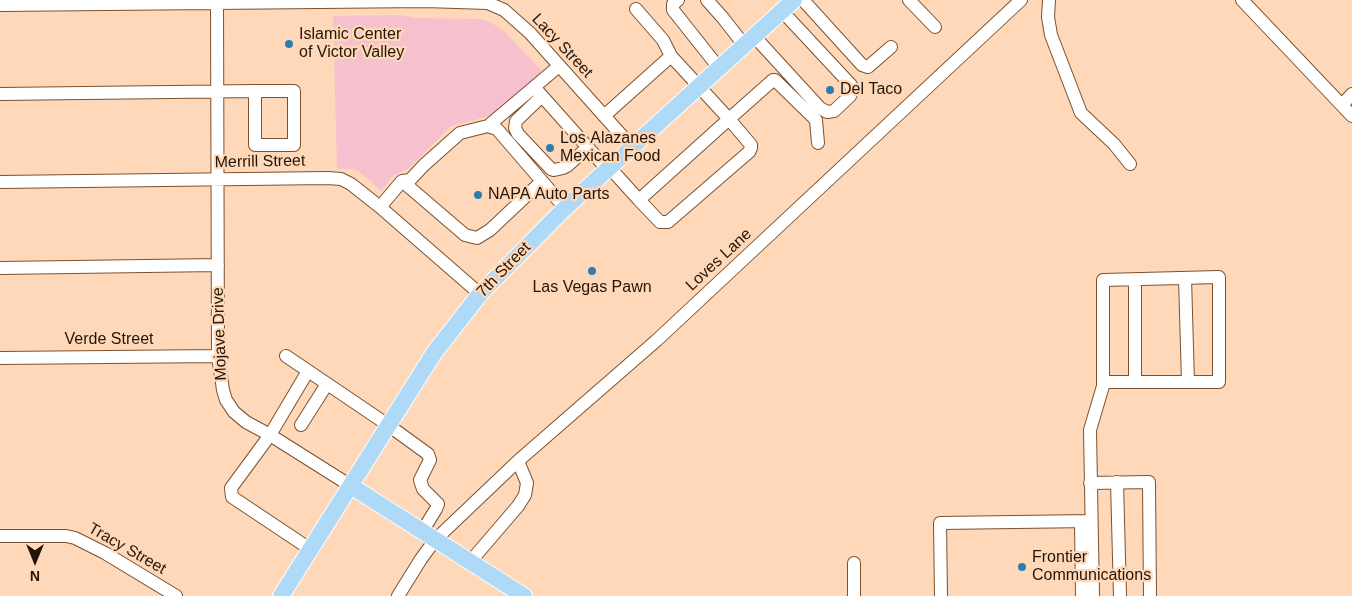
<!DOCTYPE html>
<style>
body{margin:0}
#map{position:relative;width:1352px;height:596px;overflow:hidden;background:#ffd8b9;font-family:Helvetica,sans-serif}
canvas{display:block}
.north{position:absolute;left:10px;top:536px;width:50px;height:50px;-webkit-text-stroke:4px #ffd8b9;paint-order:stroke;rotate:180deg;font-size:14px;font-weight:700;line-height:20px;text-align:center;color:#251506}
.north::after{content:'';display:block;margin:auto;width:18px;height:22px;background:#251506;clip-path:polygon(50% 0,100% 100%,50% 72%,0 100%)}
</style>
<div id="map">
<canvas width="1352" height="596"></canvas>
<div class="north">N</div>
</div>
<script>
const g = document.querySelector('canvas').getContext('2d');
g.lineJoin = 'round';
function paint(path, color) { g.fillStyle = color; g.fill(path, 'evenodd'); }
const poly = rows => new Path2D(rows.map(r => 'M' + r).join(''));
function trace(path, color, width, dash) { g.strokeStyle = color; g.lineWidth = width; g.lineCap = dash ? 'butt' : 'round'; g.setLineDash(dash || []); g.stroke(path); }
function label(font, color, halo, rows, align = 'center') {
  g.font = font + ' Helvetica,sans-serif'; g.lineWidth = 4.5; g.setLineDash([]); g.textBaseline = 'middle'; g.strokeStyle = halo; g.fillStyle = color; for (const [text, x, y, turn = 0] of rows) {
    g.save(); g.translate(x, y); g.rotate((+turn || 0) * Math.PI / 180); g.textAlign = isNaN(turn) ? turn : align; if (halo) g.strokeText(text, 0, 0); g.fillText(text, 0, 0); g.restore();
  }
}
const green = poly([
 [401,15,416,18,480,19,490,22,504,31,543,72,491,116,451,126,408,169,394,175,381,191,359,171,351,169,337,169,333,16]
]);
const minor = poly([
 [217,0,218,356,223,390,226,400,234,412,246,422,270,435,351,486],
 [678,0,673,4,673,10,719,68],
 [707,0,723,18,744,45],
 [803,0,862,65,868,67,891,47],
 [909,0,935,27],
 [1049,0,1048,17,1051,35,1081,113,1114,144,1130,164],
 [1242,0,1352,116],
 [0,5,425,1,488,3,504,10,530,33,632,147],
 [754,36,820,108,827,112,834,111,850,96,852,91,851,85,782,11],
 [534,87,608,170],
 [0,94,255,91,294,91,294,145,255,145,255,91],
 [542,96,516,121,515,128,518,134,551,169,554,170,563,168,567,166,588,147],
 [1342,105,1352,94],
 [604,116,671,56,663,40,636,9],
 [488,126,559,66],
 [610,168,639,200,729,119,671,56],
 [402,181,465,235,477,238,490,230,542,181],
 [0,182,328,178,341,179,351,184,380,207,480,294],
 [639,200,660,222,668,222,749,152,751,148,751,145,729,119,773,80,775,80,816,120,818,143],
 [380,207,402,181,410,180,424,165,460,133,488,126,497,129,565,208],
 [0,268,218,265],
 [1185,278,1188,382],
 [286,356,388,425,428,454,430,460,420,480,423,489,438,504,436,509,422,532],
 [0,358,218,356],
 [308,371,270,435,231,488,232,497,310,549],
 [1135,382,1135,280],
 [301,425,327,384],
 [1117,482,1120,596],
 [1090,483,1149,482,1150,596],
 [1081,522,1082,596],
 [0,536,66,536,75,538,105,553,176,596],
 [470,562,518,506,525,495,527,483,518,461],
 [854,563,854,596],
 [398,596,421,559,435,540,518,461,657,340,1021,0],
 [941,596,940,523,1091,521],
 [1093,596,1090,430,1103,386,1103,280,1219,277,1219,382,1103,382]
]);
const major = poly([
 [351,486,524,596],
 [281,596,434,353,480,294,565,208,794,0]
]);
const markers = [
 [289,44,5,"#2d7daf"],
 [830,90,5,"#2d7daf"],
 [550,148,5,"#2d7daf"],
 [478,195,5,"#2d7daf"],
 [592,271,5,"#2d7daf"],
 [1022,567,5,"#2d7daf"]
];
const poiNames = [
 ["Islamic Center",299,35],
 ["of Victor Valley",299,53],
 ["Del Taco",840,90],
 ["Los Alazanes",560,139],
 ["Mexican Food",560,157],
 ["NAPA Auto Parts",488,195],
 ["Las Vegas Pawn",592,288,"center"],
 ["Frontier",1032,558],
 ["Communications",1032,576]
];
const streetNames = [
 ["Lacy Street",562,46,47],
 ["Merrill Street",260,162,-1],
 ["Loves Lane",719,260,-43],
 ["7th Street",504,270,-46],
 ["Mojave Drive",220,334,-92],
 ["Verde Street",109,340],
 ["Tracy Street",127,549,30]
];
paint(green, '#f6c0cf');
trace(minor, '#7b522f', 14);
trace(major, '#fff', 18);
trace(minor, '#fff', 12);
trace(major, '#aed9f7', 16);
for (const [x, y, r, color] of markers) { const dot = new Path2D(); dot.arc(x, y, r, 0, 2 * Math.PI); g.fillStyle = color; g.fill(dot); trace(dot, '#ffd8b9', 2); }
label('16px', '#251506', '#ffd8b9', poiNames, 'left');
label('16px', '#251506', '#ffd8b9', streetNames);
</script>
